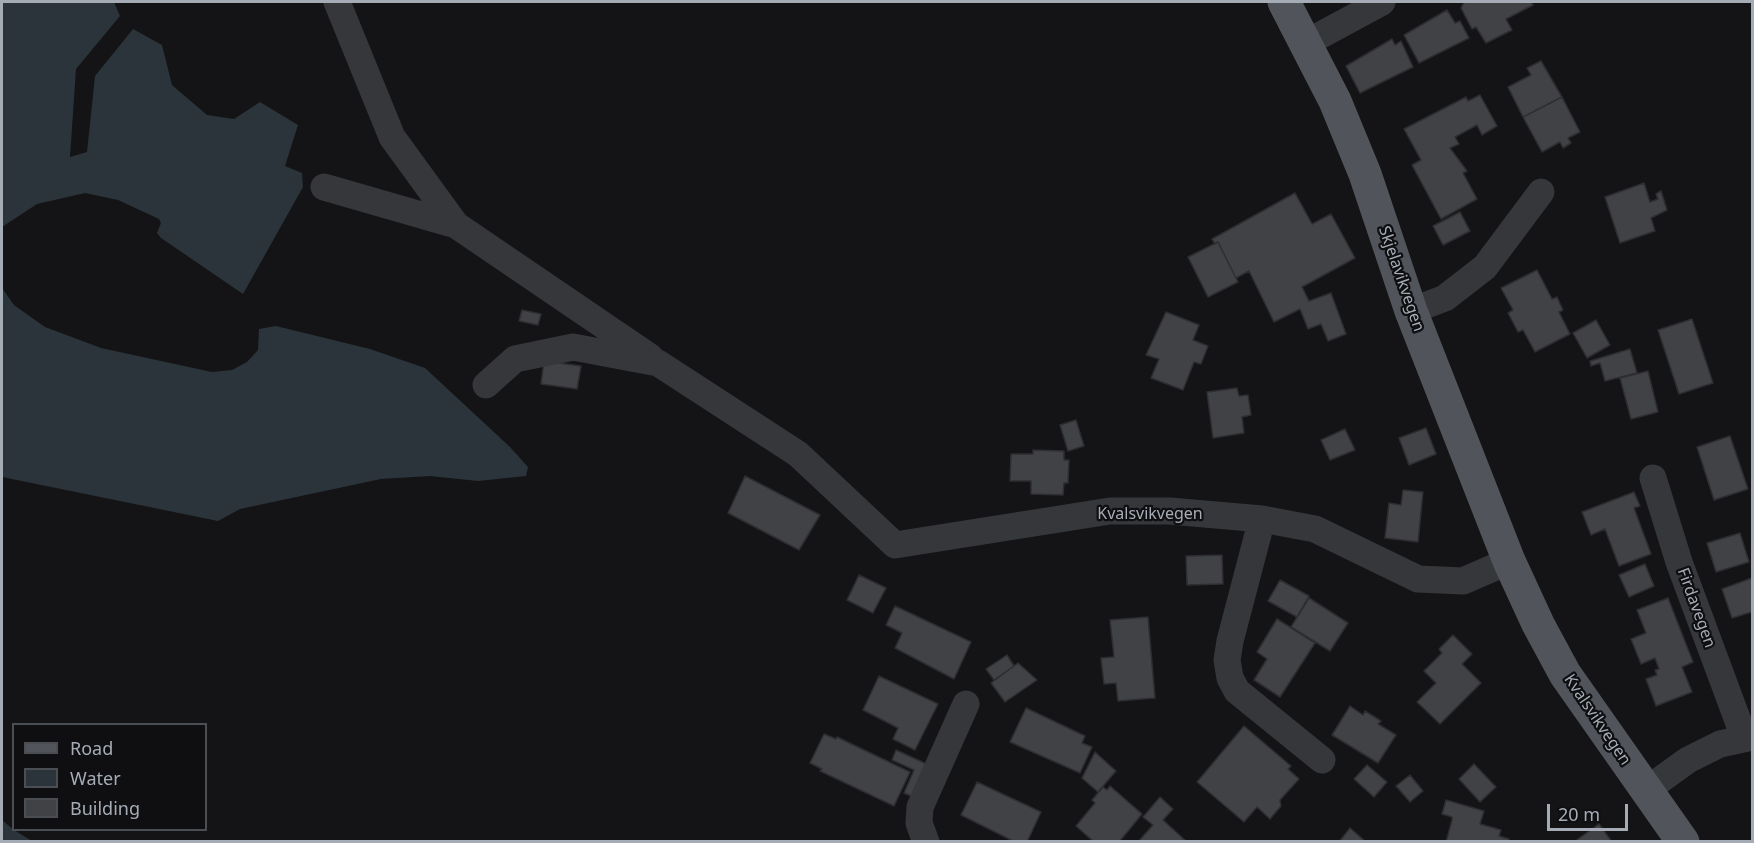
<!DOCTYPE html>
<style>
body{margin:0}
#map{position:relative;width:1754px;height:843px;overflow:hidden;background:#141416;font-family:"Noto Sans",sans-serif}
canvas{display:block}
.frame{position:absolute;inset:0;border:3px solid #a6acb6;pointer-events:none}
.legend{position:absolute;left:12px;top:723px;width:195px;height:108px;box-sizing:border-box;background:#0f0f11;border:2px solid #4b4e53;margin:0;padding:8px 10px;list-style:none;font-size:18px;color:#a6acb6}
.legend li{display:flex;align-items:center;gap:12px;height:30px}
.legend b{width:30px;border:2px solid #4b4e53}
.scale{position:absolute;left:1547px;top:804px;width:81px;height:27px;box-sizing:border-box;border:3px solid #a6acb6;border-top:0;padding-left:8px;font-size:18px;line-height:21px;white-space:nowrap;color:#a6acb6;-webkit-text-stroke:4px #0f0f11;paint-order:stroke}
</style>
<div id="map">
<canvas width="1754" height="843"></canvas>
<div class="frame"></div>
<ul class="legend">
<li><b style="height:8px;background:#51545a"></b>Road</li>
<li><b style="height:16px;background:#2b343a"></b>Water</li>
<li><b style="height:16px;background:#404246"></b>Building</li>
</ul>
<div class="scale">20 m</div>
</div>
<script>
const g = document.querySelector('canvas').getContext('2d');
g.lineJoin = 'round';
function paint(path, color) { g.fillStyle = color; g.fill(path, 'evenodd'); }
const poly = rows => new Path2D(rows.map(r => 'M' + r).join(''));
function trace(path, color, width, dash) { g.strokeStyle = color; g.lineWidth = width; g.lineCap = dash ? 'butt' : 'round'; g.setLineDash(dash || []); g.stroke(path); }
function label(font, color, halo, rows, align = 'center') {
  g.font = font + ' "Noto Sans",sans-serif'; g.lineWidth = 4.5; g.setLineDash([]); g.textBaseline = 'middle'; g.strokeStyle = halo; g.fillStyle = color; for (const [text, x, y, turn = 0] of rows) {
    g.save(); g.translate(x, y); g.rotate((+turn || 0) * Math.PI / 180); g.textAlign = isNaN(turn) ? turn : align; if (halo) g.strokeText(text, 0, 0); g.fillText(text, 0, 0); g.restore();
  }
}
const water = poly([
 [2,2,114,2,120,16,76,69,70,157,87,152,95,76,133,29,162,45,172,85,207,115,234,119,260,102,298,125,285,166,302,173,303,187,243,294,161,238,157,233,161,223,159,219,118,200,85,193,37,204,2,227],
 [2,288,14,305,45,327,101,348,212,372,232,370,247,362,258,350,259,329,276,326,370,349,425,368,510,447,528,467,526,476,478,481,430,476,381,479,240,509,218,521,2,477],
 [2,820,14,830,32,841,2,841]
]);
const building = poly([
 [1531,2,1533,5,1506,19,1512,30,1486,43,1476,27,1472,29,1461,8,1464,2,1531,2],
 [1447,10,1455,23,1460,21,1469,38,1419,63,1404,35,1447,10],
 [1392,39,1395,45,1401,41,1413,67,1360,93,1346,66,1392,39],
 [1541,61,1562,97,1523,117,1508,87,1531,75,1527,68,1541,61],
 [1480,95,1497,126,1482,135,1477,125,1455,137,1459,144,1450,148,1467,171,1463,173,1477,199,1441,219,1412,165,1421,160,1404,129,1466,97,1468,101,1480,95],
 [1562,97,1580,132,1568,138,1571,143,1563,148,1560,142,1542,152,1523,117,1562,97],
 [1644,183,1650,202,1658,199,1656,194,1661,191,1667,210,1651,218,1655,231,1620,243,1605,197,1644,183],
 [1295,193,1312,224,1331,214,1355,258,1302,287,1309,301,1331,293,1346,334,1328,341,1321,324,1308,329,1300,309,1274,322,1249,271,1236,278,1218,242,1215,244,1212,239,1295,193],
 [1460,212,1470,231,1443,245,1433,226,1460,212],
 [1218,242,1238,282,1208,297,1188,257,1218,242],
 [1537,270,1552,299,1557,297,1563,310,1559,312,1570,334,1535,352,1523,330,1518,332,1508,313,1513,310,1501,288,1537,270],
 [522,310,541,314,538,325,519,321,522,310],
 [1166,312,1199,325,1193,340,1208,346,1201,364,1194,362,1183,390,1151,378,1159,359,1146,355,1166,312],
 [1692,319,1713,383,1679,394,1658,330,1692,319],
 [1596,320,1610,345,1587,358,1573,333,1596,320],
 [1630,349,1637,373,1605,381,1600,363,1591,366,1590,361,1630,349],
 [544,361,581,366,577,389,541,384,544,361],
 [1648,371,1658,412,1631,419,1620,378,1648,371],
 [1237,388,1239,396,1248,395,1251,415,1242,417,1244,433,1213,438,1207,392,1237,388],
 [1076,420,1084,446,1068,451,1060,425,1076,420],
 [1426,428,1436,454,1409,465,1399,438,1426,428],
 [1345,429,1355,450,1330,460,1321,440,1345,429],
 [1730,436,1748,489,1714,500,1697,447,1730,436],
 [1033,450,1064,451,1064,460,1069,460,1068,483,1064,483,1063,495,1031,494,1031,481,1010,481,1011,454,1033,454,1033,450],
 [745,476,820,515,799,550,728,513,745,476],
 [1403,490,1423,492,1418,542,1385,538,1389,503,1401,505,1403,490],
 [1634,492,1640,506,1634,508,1651,554,1619,566,1605,529,1591,535,1582,512,1634,492],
 [1740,533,1749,562,1716,572,1707,543,1740,533],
 [1222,555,1223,584,1187,585,1186,556,1222,555],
 [1645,564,1654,586,1629,597,1619,575,1645,564],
 [859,575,886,588,873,613,847,600,859,575],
 [1752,578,1752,612,1732,618,1722,589,1752,578],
 [1280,580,1309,596,1297,617,1268,601,1280,580],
 [1309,598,1348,623,1330,651,1291,627,1309,598],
 [1668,598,1693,662,1682,667,1692,692,1656,706,1646,679,1657,675,1655,670,1659,669,1655,658,1641,664,1631,639,1646,633,1637,610,1668,598],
 [895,606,971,642,954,679,895,648,902,633,886,625,895,606],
 [1148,617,1155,698,1118,701,1116,683,1104,684,1101,658,1114,657,1110,620,1148,617],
 [1277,619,1315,643,1280,697,1254,680,1267,659,1257,652,1277,619],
 [1453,635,1472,654,1462,664,1481,683,1440,724,1417,702,1436,683,1424,671,1442,653,1439,649,1453,635],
 [1007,655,1014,666,994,680,986,669,1007,655],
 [1018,663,1037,680,1005,702,991,683,1018,663],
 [879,676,938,704,915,750,893,739,898,728,863,710,879,676],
 [1350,706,1363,715,1365,711,1381,721,1378,724,1396,735,1378,763,1332,735,1350,706],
 [1026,708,1085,736,1082,743,1092,747,1080,773,1010,742,1026,708],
 [1244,726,1291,766,1288,769,1299,779,1280,800,1281,806,1270,819,1257,807,1244,822,1197,782,1244,726],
 [824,734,836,739,837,737,910,772,894,806,820,771,822,769,810,763,824,734],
 [896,750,931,766,916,798,904,793,914,770,892,760,896,750],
 [1095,752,1116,771,1098,792,1082,778,1095,752],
 [1474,764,1496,787,1480,802,1459,779,1474,764],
 [1367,765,1387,782,1374,797,1354,779,1367,765],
 [1410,775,1423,791,1410,802,1396,786,1410,775],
 [977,782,1041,812,1027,842,1015,842,961,815,977,782],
 [1110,786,1142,814,1119,842,1094,842,1076,826,1095,803,1092,800,1103,787,1107,790,1110,786],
 [1160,797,1173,809,1163,820,1187,842,1138,842,1153,825,1143,817,1160,797],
 [1446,800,1484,811,1480,824,1501,830,1499,836,1509,839,1508,842,1446,842,1452,820,1452,817,1442,814,1446,800],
 [1599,824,1612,842,1574,842,1599,824],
 [1350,828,1366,842,1339,842,1350,828]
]);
const minor = poly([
 [337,2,392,137,456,225],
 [1306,43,1382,2],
 [324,187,456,225,650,357],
 [1411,311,1445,298,1485,267,1541,192],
 [486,385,515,359,573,347,658,363,798,454,895,545,1110,511,1170,511,1262,519,1315,529,1418,579,1463,581,1509,561],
 [1653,478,1679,562,1744,737],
 [1262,519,1230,641,1227,660,1230,678,1237,691,1322,760],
 [1645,791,1688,760,1720,744,1752,737],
 [926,842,919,823,920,807,966,704]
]);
const major = poly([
 [1284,2,1335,101,1365,174,1411,311,1509,561,1538,624,1565,674,1683,842]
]);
const streetNames = [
 ["Skjelavikvegen",1401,279,71],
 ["Kvalsvikvegen",1150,514],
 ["Firdavegen",1696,608,70],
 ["Kvalsvikvegen",1597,720,56]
];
paint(water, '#2b343a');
paint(building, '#404246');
trace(building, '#2e2e32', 1.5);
trace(minor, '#35373b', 27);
trace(major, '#51545a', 33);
label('16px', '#a6acb6', '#0f0f11', streetNames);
</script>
